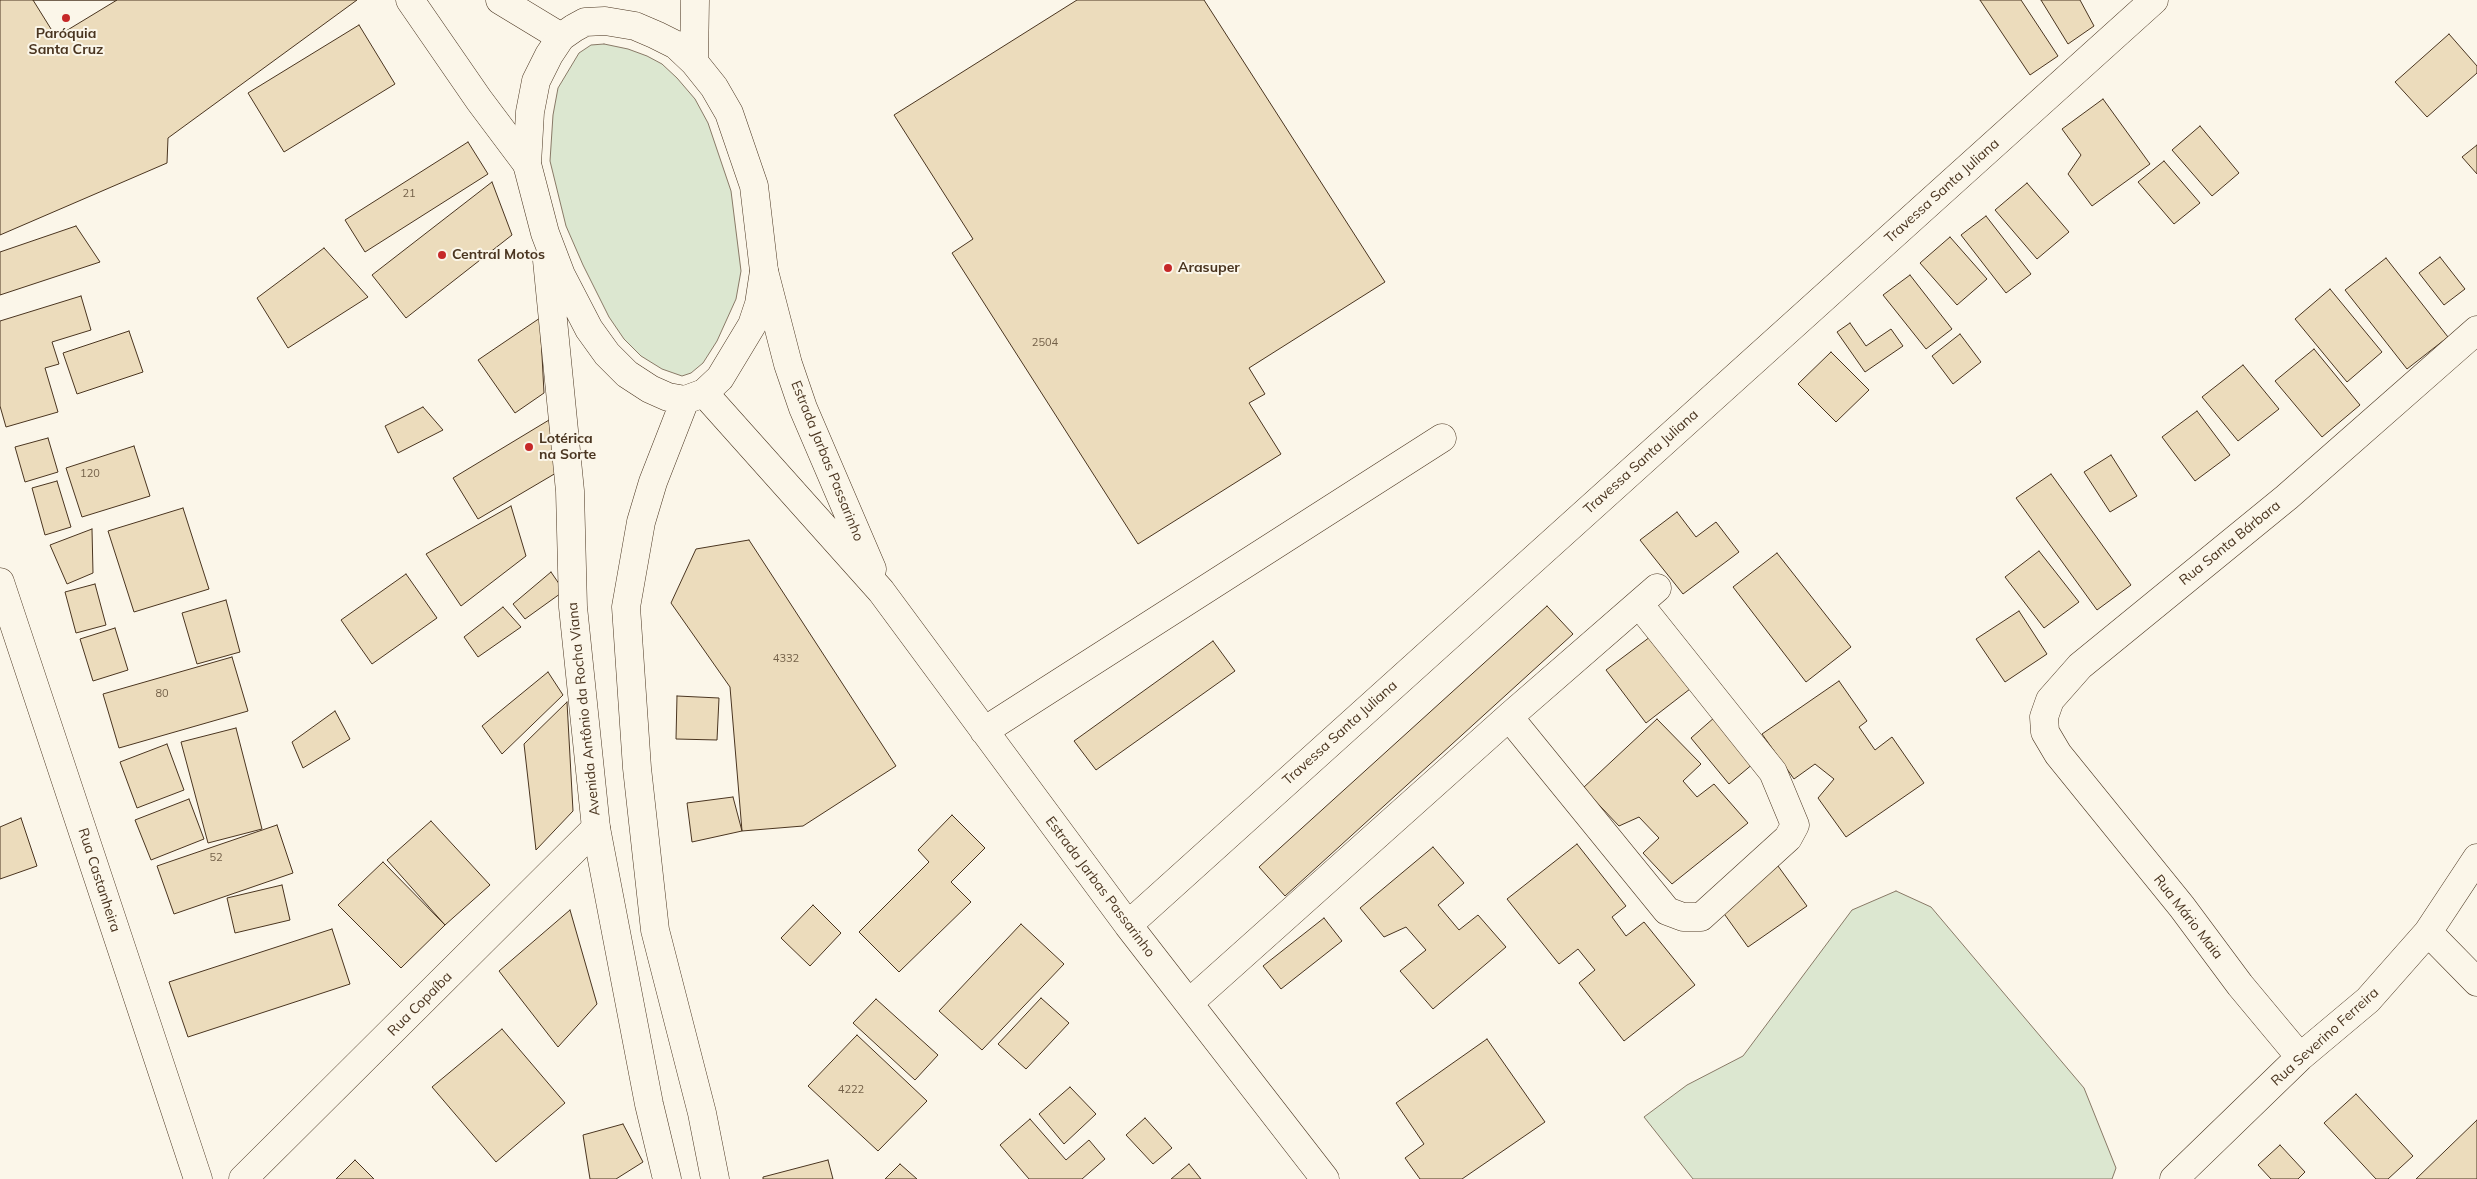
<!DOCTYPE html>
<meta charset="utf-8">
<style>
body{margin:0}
canvas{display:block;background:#fbf6e9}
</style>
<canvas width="2477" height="1179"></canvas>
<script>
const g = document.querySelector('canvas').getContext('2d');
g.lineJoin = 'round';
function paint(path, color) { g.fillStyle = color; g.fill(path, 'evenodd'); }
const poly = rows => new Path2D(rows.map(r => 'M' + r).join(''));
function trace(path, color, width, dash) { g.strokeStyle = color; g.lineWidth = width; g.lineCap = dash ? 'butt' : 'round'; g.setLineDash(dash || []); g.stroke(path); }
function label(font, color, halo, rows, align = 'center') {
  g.font = font + ' Mulish,sans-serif'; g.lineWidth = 4; g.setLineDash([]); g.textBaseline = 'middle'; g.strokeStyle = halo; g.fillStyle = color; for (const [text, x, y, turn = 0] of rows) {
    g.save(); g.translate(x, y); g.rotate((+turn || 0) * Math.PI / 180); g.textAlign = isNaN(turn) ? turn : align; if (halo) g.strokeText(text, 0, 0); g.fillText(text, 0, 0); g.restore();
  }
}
const green = poly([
 [604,44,628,49,647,56,662,64,677,78,695,99,708,123,731,191,741,271,736,299,717,341,703,363,691,373,682,376,662,369,641,356,624,339,609,317,583,265,566,226,550,161,553,115,558,88,579,53,591,45,604,44],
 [1896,891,1931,907,2084,1088,2116,1168,2112,1179,1693,1179,1644,1117,1687,1085,1743,1056,1852,910,1896,891]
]);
const building = poly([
 [0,0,357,0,168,138,167,163,0,235,0,0],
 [33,0,117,0,56,37,33,0],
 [1077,0,1204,0,1385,282,1249,368,1265,394,1249,403,1281,454,1138,544,952,253,973,239,894,115,1077,0],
 [1980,0,2021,0,2058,56,2030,75,1980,0],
 [2041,0,2080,0,2094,26,2068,44,2041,0],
 [359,25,395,84,284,152,248,93,359,25],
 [2449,34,2477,66,2477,73,2427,117,2395,82,2449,34],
 [2103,99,2150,164,2092,206,2068,174,2081,155,2062,129,2103,99],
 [2200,126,2239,173,2212,196,2172,150,2200,126],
 [468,142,488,174,365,252,345,220,468,142],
 [2477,145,2477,174,2462,157,2477,145],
 [2164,161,2200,203,2174,224,2138,182,2164,161],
 [492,182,512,235,406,318,372,275,492,182],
 [2027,183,2069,232,2037,259,1995,210,2027,183],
 [1986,216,2031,274,2006,293,1961,235,1986,216],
 [76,226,100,262,0,295,0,252,76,226],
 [1950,237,1987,279,1957,305,1920,263,1950,237],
 [324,248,368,297,288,348,257,298,324,248],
 [2440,257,2465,289,2444,305,2419,273,2440,257],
 [2386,258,2448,337,2407,369,2345,290,2386,258],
 [1910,275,1952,329,1926,349,1883,295,1910,275],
 [2330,289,2382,352,2347,382,2295,319,2330,289],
 [81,296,91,330,52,342,59,364,45,368,58,412,6,427,0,406,0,321,81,296],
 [540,318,544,393,515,413,478,360,540,318],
 [1850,323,1866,346,1891,329,1903,346,1865,372,1837,332,1850,323],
 [129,331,143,372,77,394,63,353,129,331],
 [1960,334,1981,362,1953,384,1932,356,1960,334],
 [2314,349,2360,405,2322,437,2275,381,2314,349],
 [1831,352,1869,390,1836,422,1798,384,1831,352],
 [2243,365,2279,409,2238,441,2202,397,2243,365],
 [423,407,443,430,398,453,385,426,423,407],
 [2197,411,2230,455,2195,481,2162,437,2197,411],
 [549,420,556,473,478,519,453,478,549,420],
 [48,438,58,472,25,482,15,447,48,438],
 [134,446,150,496,82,517,66,468,134,446],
 [2111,455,2137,496,2110,512,2084,472,2111,455],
 [2051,474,2131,585,2097,610,2016,498,2051,474],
 [57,481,71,527,45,535,32,488,57,481],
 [511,506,526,556,461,606,426,554,511,506],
 [183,508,209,589,134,612,108,531,183,508],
 [1677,512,1696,537,1716,522,1739,552,1683,594,1640,540,1677,512],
 [92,529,93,573,67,584,50,545,92,529],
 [749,540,896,766,803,826,742,831,730,687,671,603,696,549,749,540],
 [2039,551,2079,602,2044,628,2005,577,2039,551],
 [1777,553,1851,647,1806,682,1733,587,1777,553],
 [551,572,564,591,525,619,513,604,551,572],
 [406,574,437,618,372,664,341,620,406,574],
 [95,584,106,625,76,633,65,592,95,584],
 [226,600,240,652,197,664,182,613,226,600],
 [1547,606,1573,634,1285,896,1259,867,1547,606],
 [503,607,521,627,478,657,464,637,503,607],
 [2019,611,2047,654,2005,682,1976,639,2019,611],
 [115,628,128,670,93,681,80,639,115,628],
 [1650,637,1690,689,1646,723,1606,670,1650,637],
 [1213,641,1235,671,1096,770,1074,741,1213,641],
 [232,657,248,711,119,748,103,694,232,657],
 [548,672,563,695,502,754,482,726,548,672],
 [1839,681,1867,721,1859,727,1875,750,1892,737,1924,783,1846,837,1818,798,1834,779,1815,764,1794,779,1762,734,1839,681],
 [677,696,719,698,717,740,676,739,677,696],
 [567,702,573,811,536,850,524,744,567,702],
 [335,711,350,739,303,768,292,742,335,711],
 [1715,717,1754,763,1729,784,1691,738,1715,717],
 [1657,719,1701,764,1683,781,1697,797,1714,784,1748,823,1672,884,1643,853,1659,838,1639,817,1619,826,1583,788,1657,719],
 [236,728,262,829,208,843,181,742,236,728],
 [167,744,184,790,137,808,120,762,167,744],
 [733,797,742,831,692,842,687,803,733,797],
 [189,799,204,839,151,860,135,820,189,799],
 [952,815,985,848,951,882,971,902,899,972,859,932,929,862,918,850,952,815],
 [21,818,37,866,0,879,0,827,21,818],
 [431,821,490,885,445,925,387,860,431,821],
 [277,825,293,873,174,914,157,866,277,825],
 [1577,844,1626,906,1612,917,1626,936,1644,922,1695,985,1624,1041,1579,983,1595,970,1578,949,1559,964,1507,899,1577,844],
 [1433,847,1464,883,1438,905,1459,930,1478,915,1506,947,1433,1009,1400,971,1426,950,1406,927,1384,937,1360,908,1433,847],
 [383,862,445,925,401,968,338,905,383,862],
 [1778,866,1807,906,1748,947,1720,908,1778,866],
 [282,885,290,920,235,933,227,898,282,885],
 [813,905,841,933,810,966,781,938,813,905],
 [570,910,597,1004,558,1047,499,971,570,910],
 [1324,918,1342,941,1281,989,1263,966,1324,918],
 [1021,924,1064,964,982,1050,939,1011,1021,924],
 [332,929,350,984,188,1037,169,982,332,929],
 [1041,998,1069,1023,1026,1069,998,1044,1041,998],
 [876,999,938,1055,915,1080,853,1023,876,999],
 [502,1029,565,1103,496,1162,432,1087,502,1029],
 [857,1035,927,1101,878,1151,808,1086,857,1035],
 [1487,1039,1545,1122,1462,1179,1420,1179,1405,1158,1424,1144,1396,1103,1487,1039],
 [1070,1087,1096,1114,1064,1144,1039,1114,1070,1087],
 [2356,1094,2413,1156,2388,1179,2376,1179,2324,1123,2356,1094],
 [1145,1118,1172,1148,1153,1164,1126,1135,1145,1118],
 [1030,1119,1066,1160,1089,1140,1105,1159,1082,1179,1029,1179,1000,1145,1030,1119],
 [2477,1120,2477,1179,2416,1179,2477,1120],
 [623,1124,643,1162,616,1179,590,1179,583,1135,623,1124],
 [2280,1145,2305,1172,2298,1179,2271,1179,2258,1165,2280,1145],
 [355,1160,374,1179,336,1179,355,1160],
 [828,1160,833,1179,763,1179,763,1177,828,1160],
 [900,1164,917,1179,885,1179,900,1164],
 [1189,1164,1201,1179,1171,1179,1189,1164]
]);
const minor = poly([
 [410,0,479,100,527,164],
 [500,0,561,37],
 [764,271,788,364,803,408,872,569],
 [704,393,881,591,1128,925,1325,1179],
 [0,582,198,1179],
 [1509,717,1667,911,1683,917,1701,917,1788,838,1795,825,1773,772,1639,604],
 [984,731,1442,438],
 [1128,925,2154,0],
 [2428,932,2477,982],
 [1189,1003,1511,715,1657,588],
 [2300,1057,2240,985,2182,907,2058,754,2045,732,2044,717,2050,700,2080,666,2287,497,2477,330],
 [243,1179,596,828],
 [2174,1179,2300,1057,2368,1000,2428,932,2477,858]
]);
const major = poly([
 [605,21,635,26,656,35,676,45,694,62,714,87,729,113,754,186,764,271,759,304,752,325,720,378,704,393,685,400,668,397,650,389,627,374,607,354,589,329,561,275,545,233,527,164,530,112,536,81,549,55,561,37,574,28,585,22,605,21],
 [694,62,695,0],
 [547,260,570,491,573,607,596,828,649,1104,667,1179],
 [685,400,653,482,641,522,626,607,637,768,655,930,702,1113,715,1179]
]);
const markers = [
 [66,18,5,"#c62828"],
 [442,255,5,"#c62828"],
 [1168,268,5,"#c62828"],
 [529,447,5,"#c62828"]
];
const numberNames = [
 ["21",409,194],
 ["2504",1045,343],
 ["120",90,474],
 ["4332",786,659],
 ["80",162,694],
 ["52",216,858],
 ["4222",851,1090]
];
const poiNames = [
 ["Paróquia",66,34,"center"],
 ["Santa Cruz",66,50,"center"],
 ["Central Motos",452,255],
 ["Arasuper",1178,268],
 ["Lotérica",539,439],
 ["na Sorte",539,455]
];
const streetNames = [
 ["Travessa Santa Juliana",1942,191,-42],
 ["Estrada Jarbas Passarinho",827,461,68],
 ["Travessa Santa Juliana",1641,462,-42],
 ["Rua Santa Bárbara",2230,543,-39],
 ["Avenida Antônio da Rocha Viana",584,709,-96],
 ["Travessa Santa Juliana",1340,733,-42],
 ["Rua Castanheira",99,880,72],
 ["Estrada Jarbas Passarinho",1100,887,53],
 ["Rua Mário Maia",2188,917,52],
 ["Rua Copaíba",420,1004,-45],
 ["Rua Severino Ferreira",2325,1037,-42]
];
paint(green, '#dce7d0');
trace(green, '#887966', 1);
paint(building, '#ecdcbc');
trace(building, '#4a3520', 1);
trace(minor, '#4a3520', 29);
trace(major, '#4a3520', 29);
trace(minor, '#fbf6e9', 28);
trace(major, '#fbf6e9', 28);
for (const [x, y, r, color] of markers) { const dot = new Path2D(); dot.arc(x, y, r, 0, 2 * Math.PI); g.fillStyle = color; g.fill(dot); trace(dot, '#fbf6e9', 2); }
label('11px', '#725f47', null, numberNames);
label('bold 14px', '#4a3520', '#fbf6e9', poiNames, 'left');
label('14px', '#4a3520', '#fbf6e9', streetNames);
</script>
